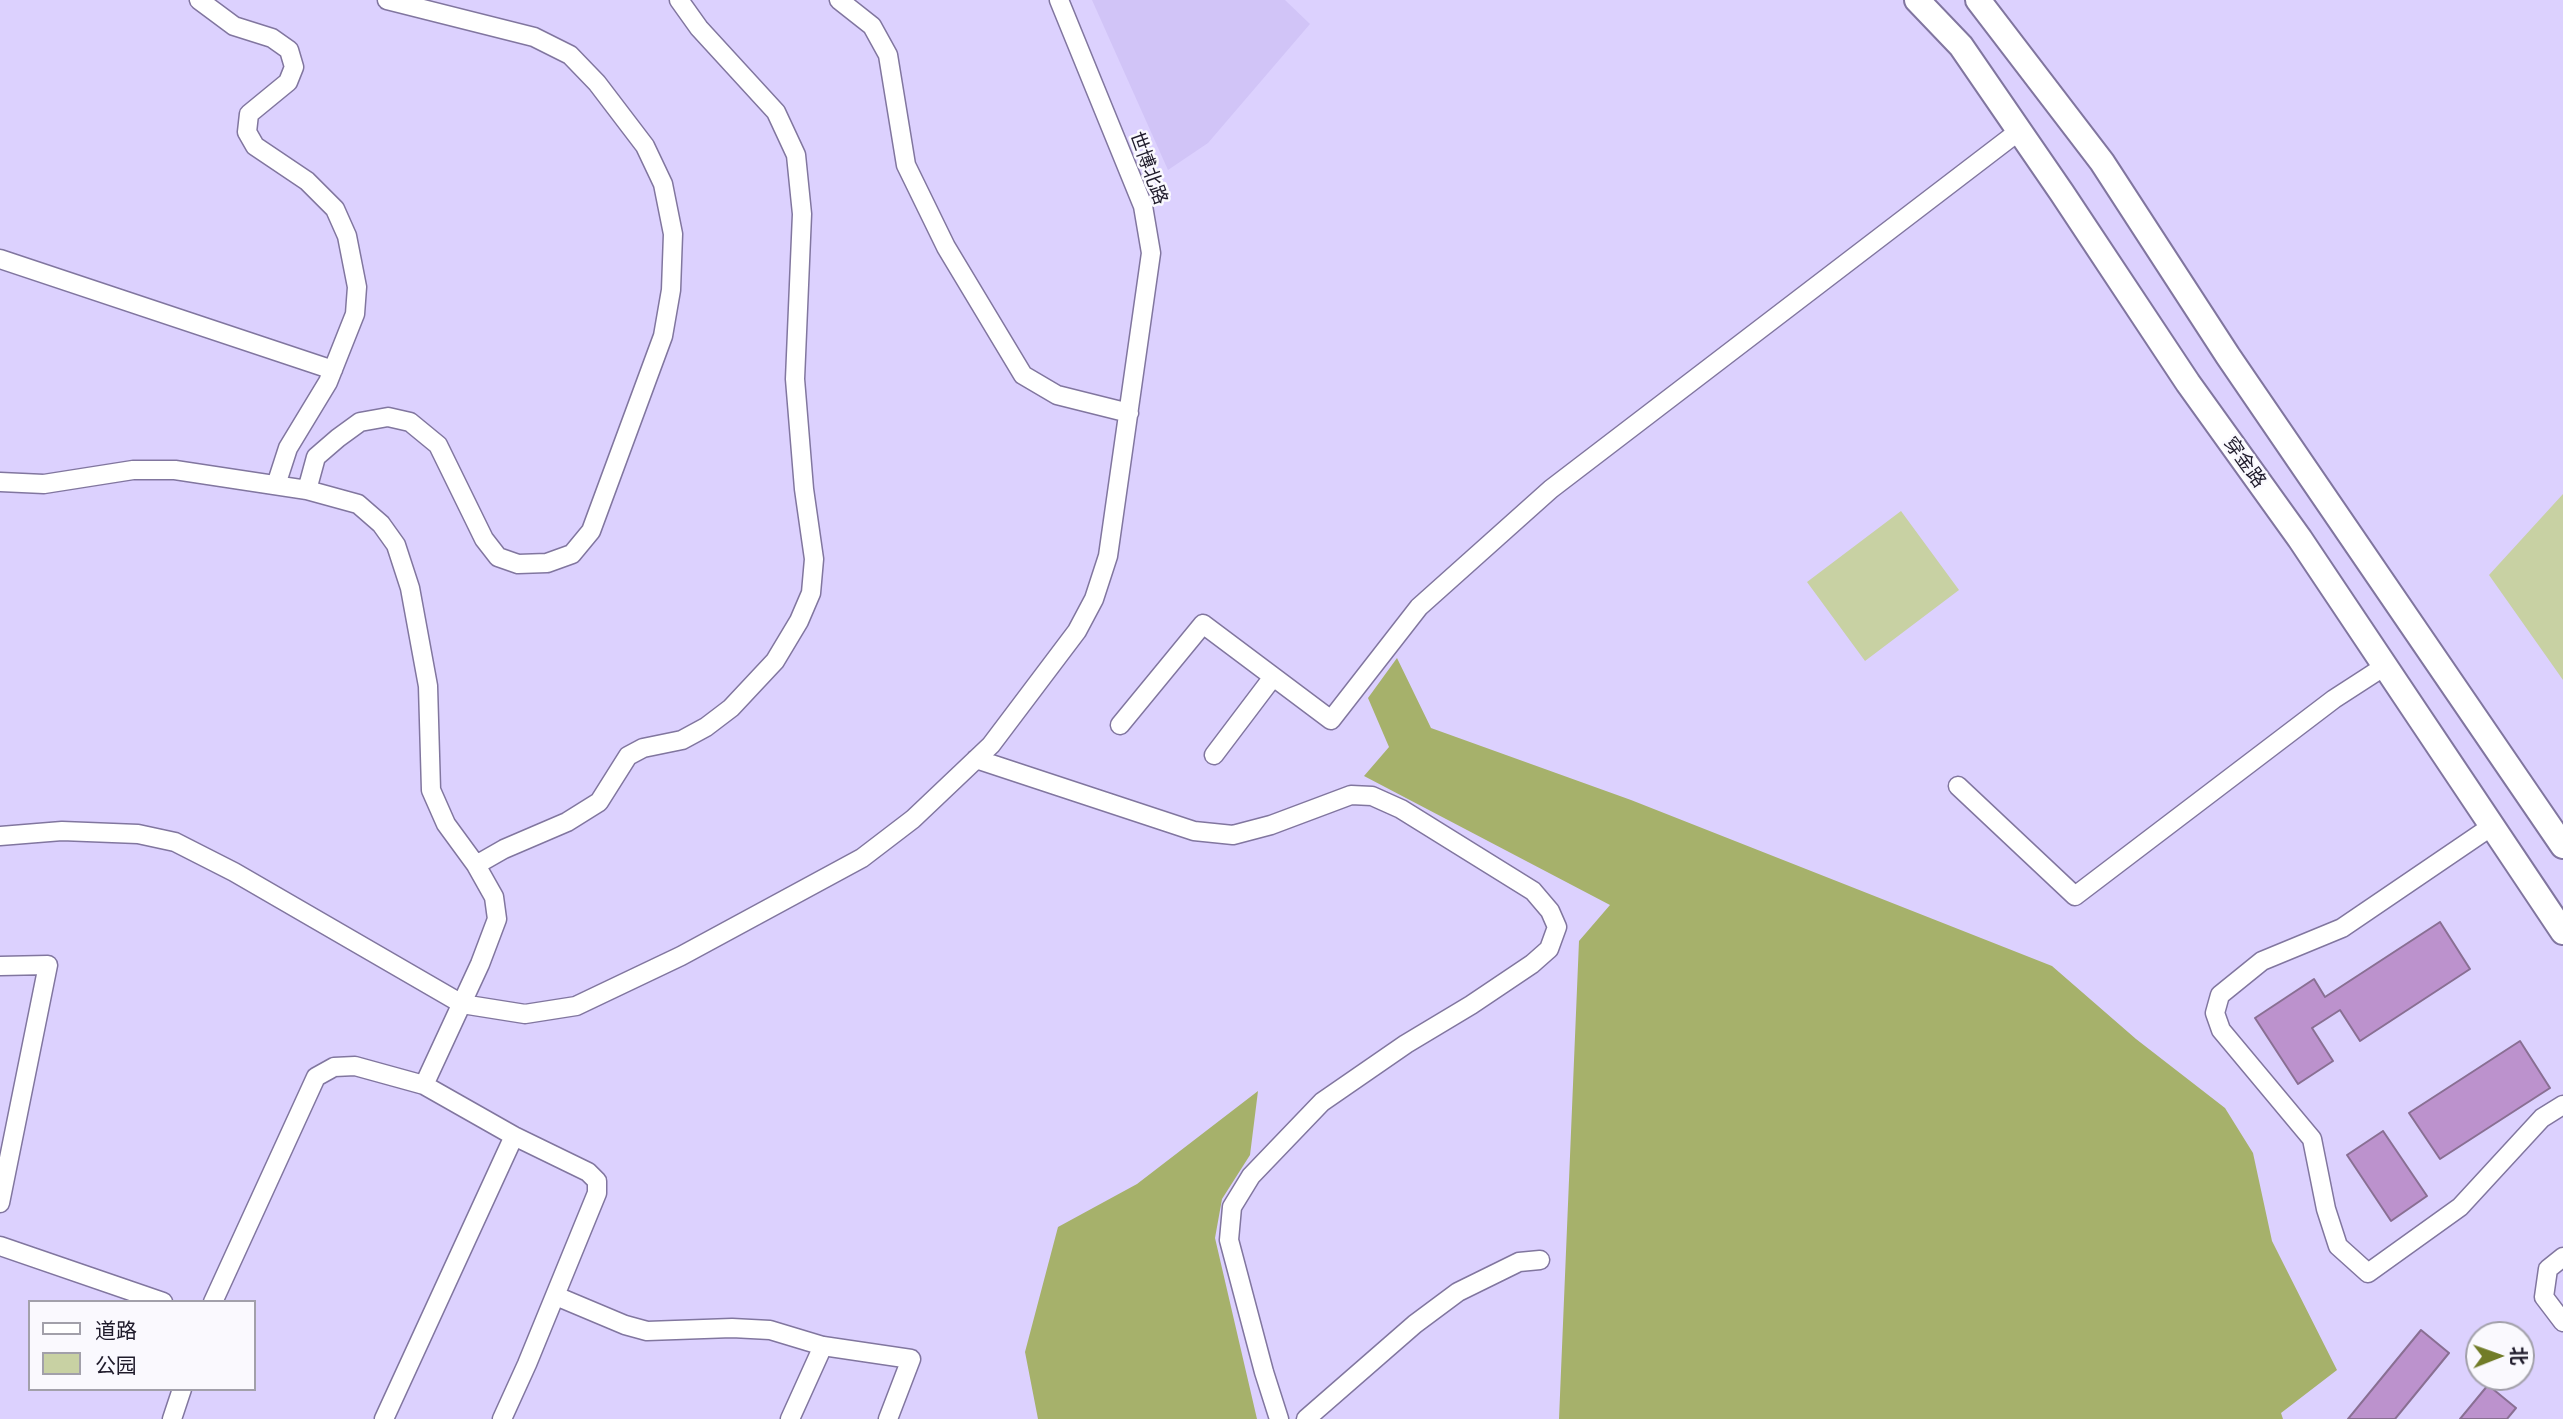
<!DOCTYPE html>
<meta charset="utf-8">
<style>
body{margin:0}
#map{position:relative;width:2563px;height:1419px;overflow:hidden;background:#dcd1fe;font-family:Commissioner,"Noto Sans SC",sans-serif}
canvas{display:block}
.legend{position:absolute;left:28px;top:1300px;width:228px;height:91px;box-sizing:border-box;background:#faf9fe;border:2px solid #a2a0aa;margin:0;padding:9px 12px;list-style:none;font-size:21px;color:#1f1b2b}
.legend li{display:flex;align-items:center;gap:14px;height:35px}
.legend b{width:35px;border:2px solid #a2a0aa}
.north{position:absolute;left:2465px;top:1321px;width:70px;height:70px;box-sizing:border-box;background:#faf9fe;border:2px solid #a2a0aa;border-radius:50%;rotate:89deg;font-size:19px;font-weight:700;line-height:28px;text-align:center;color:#1f1b2b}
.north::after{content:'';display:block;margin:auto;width:24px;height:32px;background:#717c28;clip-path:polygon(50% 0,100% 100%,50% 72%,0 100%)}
</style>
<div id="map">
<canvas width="2563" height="1419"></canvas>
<ul class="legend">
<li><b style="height:9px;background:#fff"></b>道路</li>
<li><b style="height:19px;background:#c8d1a3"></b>公园</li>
</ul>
<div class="north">北</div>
</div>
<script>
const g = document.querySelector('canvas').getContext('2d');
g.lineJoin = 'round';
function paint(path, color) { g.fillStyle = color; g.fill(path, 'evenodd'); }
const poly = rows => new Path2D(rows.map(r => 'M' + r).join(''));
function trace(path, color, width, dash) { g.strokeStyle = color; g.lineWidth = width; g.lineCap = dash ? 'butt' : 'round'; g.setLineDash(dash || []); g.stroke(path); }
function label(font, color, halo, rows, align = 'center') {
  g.font = font + ' Commissioner,"Noto Sans SC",sans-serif'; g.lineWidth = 5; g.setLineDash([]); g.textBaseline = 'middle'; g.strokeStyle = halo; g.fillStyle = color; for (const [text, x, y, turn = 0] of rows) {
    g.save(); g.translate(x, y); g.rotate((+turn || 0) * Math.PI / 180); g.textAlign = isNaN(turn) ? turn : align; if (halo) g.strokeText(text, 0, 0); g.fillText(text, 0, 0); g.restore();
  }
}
const built = poly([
 [1092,0,1285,0,1310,24,1208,143,1168,170]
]);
const green = poly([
 [2563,494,2563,680,2489,575],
 [1901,511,1959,590,1865,661,1807,582]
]);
const forest = poly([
 [1397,658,1431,728,1631,800,2052,966,2136,1039,2225,1108,2253,1153,2272,1241,2337,1370,2281,1413,2283,1419,1559,1419,1579,941,1610,905,1364,776,1389,747,1368,698],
 [1258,1091,1250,1155,1222,1199,1215,1238,1257,1419,1038,1419,1025,1352,1058,1227,1137,1184]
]);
const building = poly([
 [2440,922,2470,969,2360,1041,2340,1010,2312,1028,2333,1061,2298,1084,2255,1018,2314,979,2325,997,2440,922],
 [2520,1041,2550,1088,2440,1159,2409,1113,2520,1041],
 [2383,1131,2427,1196,2391,1221,2347,1155,2383,1131],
 [2421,1330,2449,1353,2395,1419,2348,1419,2421,1330],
 [2488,1385,2516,1408,2507,1419,2460,1419,2488,1385]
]);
const street = poly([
 [199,0,234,26,272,38,289,50,294,67,288,82,249,114,247,132,255,146,307,181,335,209,347,236,357,287,355,314,328,382,288,448,276,485],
 [839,0,872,26,888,55,906,165,946,247,1023,375,1057,395,1129,413],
 [0,259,333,370],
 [0,482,44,484,133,470,175,470,307,490,358,504,381,524,396,545,410,588,428,686,431,790,446,824,476,865,494,897,497,919,480,964,424,1085],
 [307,490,316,457,338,438,360,422,388,417,410,422,438,445,484,539,498,557,518,564,547,563,572,554,591,531,663,336,671,290,673,234,663,184,645,146,597,83,570,55,534,37,387,0],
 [1120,725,1203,624,1331,720,1419,607,1551,489,2019,131],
 [1214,755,1273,677],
 [976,759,1194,831,1233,835,1271,825,1351,795,1372,796,1401,809,1533,891,1550,911,1557,927,1549,949,1532,964,1471,1005,1406,1044,1322,1102,1251,1176,1232,1207,1229,1240,1264,1372,1279,1419],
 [1958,786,2075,896,2334,699,2385,666],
 [2492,826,2342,928,2262,961,2220,995,2215,1013,2221,1030,2312,1139,2326,1209,2338,1246,2368,1273,2460,1207,2542,1118,2563,1105],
 [0,836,62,831,138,834,175,842,234,872,462,1004,525,1014,576,1006,681,956,862,858,913,819,991,745,1077,631,1094,599,1108,556,1151,253,1143,206,1059,0],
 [476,865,504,849,567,822,599,802,628,756,643,748,682,740,706,727,731,708,775,661,799,621,811,593,814,559,804,489,795,379,802,214,796,155,776,112,699,28,679,0],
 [0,966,48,965,0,1203],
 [0,1246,163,1302],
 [2563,1257,2548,1269,2544,1297,2563,1322],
 [556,1296,625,1325,647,1331,732,1328,770,1330,823,1346,911,1359,888,1419],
 [213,1302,316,1077,334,1067,355,1066,424,1085,514,1136,588,1172,597,1181,597,1193,527,1364,502,1419],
 [172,1419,182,1389],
 [384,1419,514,1136],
 [790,1419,823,1346],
 [1306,1419,1415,1324,1458,1292,1519,1262,1540,1260]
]);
const secondary = poly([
 [1917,0,1961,46,2062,193,2188,383,2300,539,2563,932],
 [1978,0,2102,162,2228,356,2563,846]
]);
const streetNames = [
 ["世博北路",1149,168,70],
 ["穿金路",2245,462,54]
];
paint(built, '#d1c4f7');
paint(green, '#c8d1a3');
paint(forest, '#a6b16b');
paint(building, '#bc92cd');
trace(building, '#896f93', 2);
trace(street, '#81769f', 21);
trace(secondary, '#81769f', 28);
trace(street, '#fff', 18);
trace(secondary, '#fff', 24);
label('19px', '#1f1b2b', '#faf9fe', streetNames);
</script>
